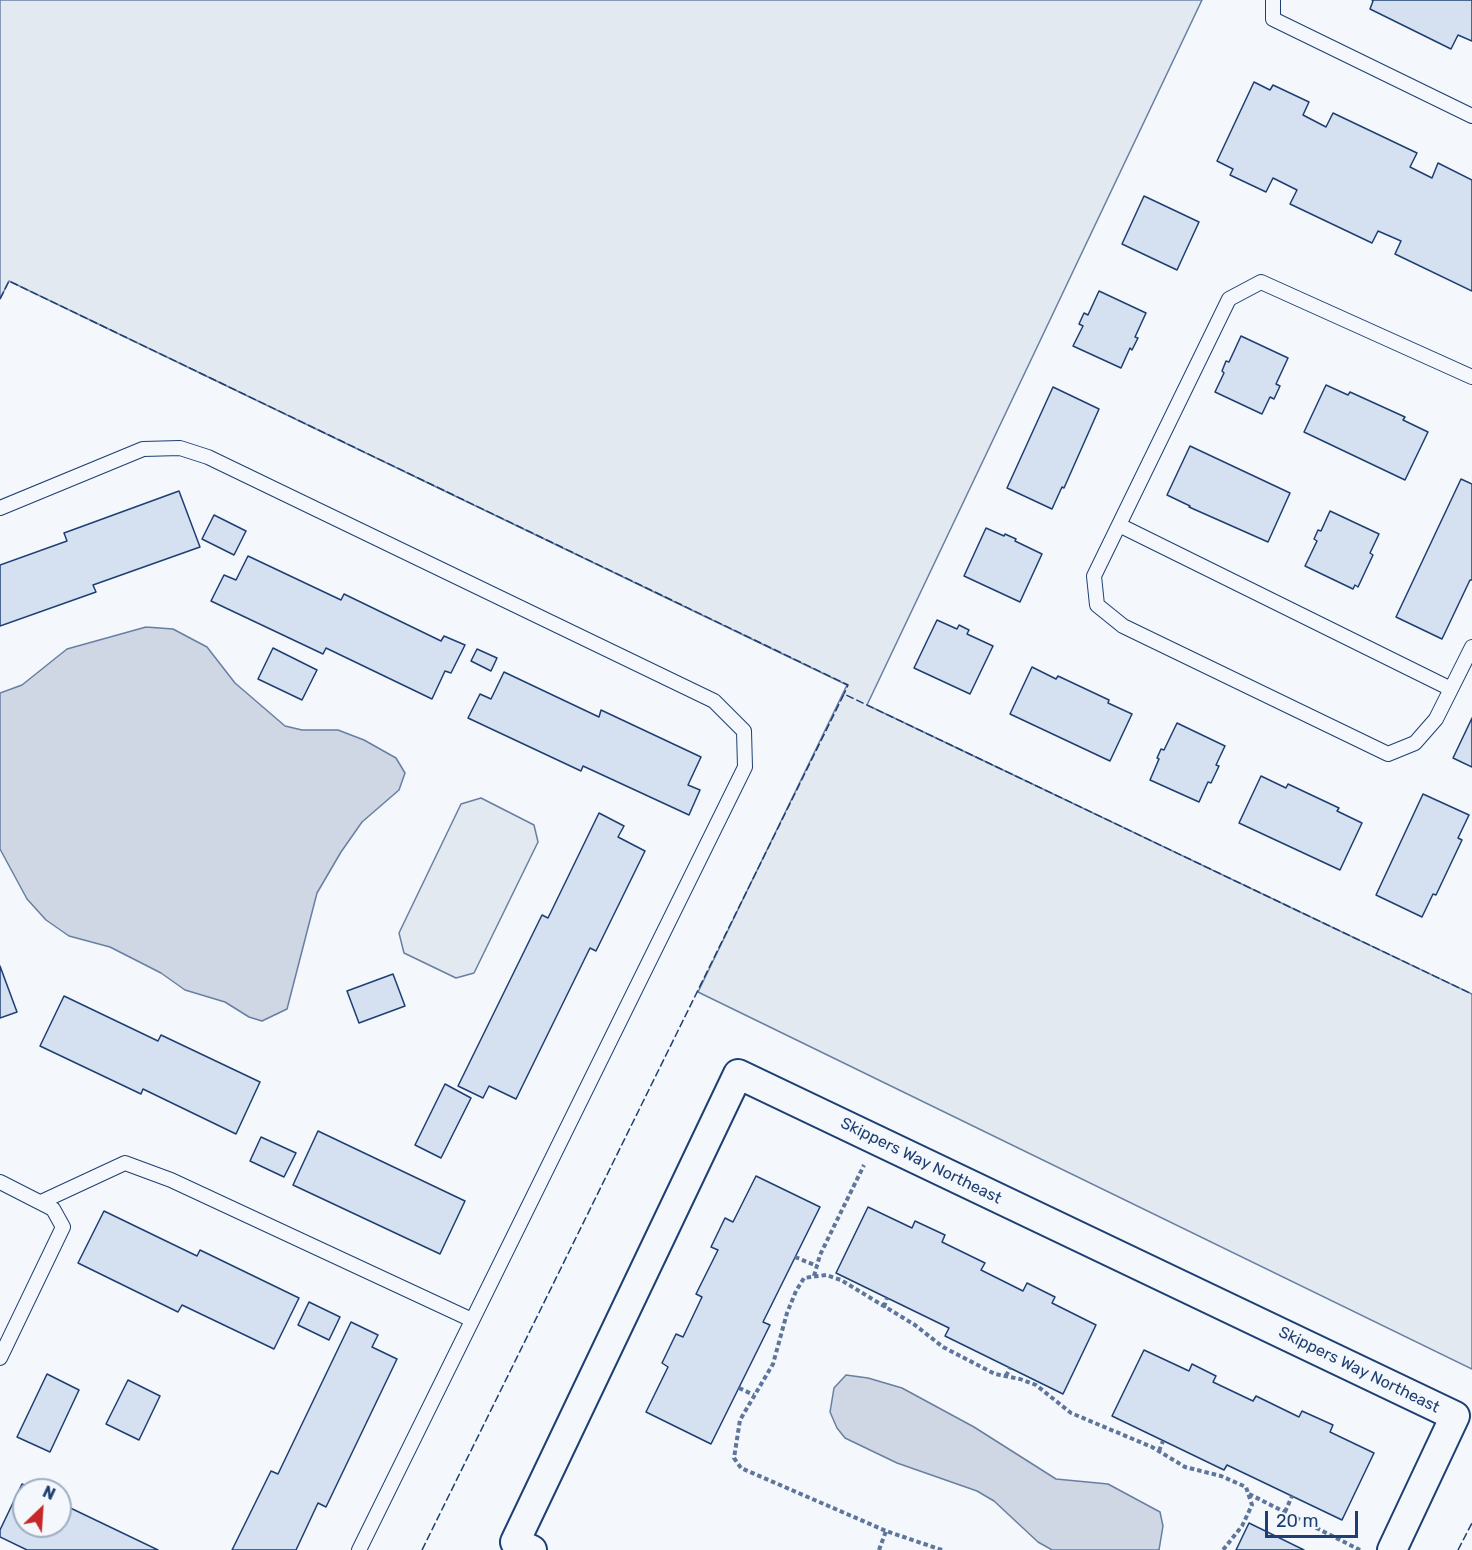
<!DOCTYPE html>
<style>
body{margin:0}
#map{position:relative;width:1472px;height:1550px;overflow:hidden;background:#f4f7fb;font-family:Rubik,sans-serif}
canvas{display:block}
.north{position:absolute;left:12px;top:1478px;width:60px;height:60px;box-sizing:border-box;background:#f4f7fb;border:2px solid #9eadc5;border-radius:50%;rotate:25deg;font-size:16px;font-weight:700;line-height:24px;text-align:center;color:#1d3f73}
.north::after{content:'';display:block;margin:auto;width:21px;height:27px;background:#c62828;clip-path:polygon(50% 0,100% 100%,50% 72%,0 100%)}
.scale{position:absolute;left:1265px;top:1511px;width:93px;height:27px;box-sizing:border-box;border:3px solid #1d3f73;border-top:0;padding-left:8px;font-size:18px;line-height:21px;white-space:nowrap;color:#1d3f73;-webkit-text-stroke:4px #f4f7fb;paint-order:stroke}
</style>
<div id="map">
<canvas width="1472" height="1550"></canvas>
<div class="north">N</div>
<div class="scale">20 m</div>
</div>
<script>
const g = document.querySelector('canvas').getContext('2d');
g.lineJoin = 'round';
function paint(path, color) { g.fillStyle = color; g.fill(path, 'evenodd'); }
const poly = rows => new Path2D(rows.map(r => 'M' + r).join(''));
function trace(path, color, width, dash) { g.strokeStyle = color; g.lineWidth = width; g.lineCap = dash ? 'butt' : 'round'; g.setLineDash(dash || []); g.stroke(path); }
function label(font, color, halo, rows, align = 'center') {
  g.font = font + ' Rubik,sans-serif'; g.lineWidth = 4.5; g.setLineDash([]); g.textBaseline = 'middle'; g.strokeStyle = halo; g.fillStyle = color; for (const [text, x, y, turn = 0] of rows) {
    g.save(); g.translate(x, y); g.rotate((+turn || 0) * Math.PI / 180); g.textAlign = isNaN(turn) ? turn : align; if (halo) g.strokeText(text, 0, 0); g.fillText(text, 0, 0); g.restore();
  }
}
const green = poly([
 [0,0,1202,0,867,705,1472,994,1472,1369,698,992,847,685,9,281,0,299,0,0],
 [481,798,534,825,538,842,474,973,456,978,404,953,399,933,461,804,481,798]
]);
const water = poly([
 [146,627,173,629,207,647,235,683,285,726,302,730,338,730,364,740,396,758,405,773,399,790,362,822,341,852,317,893,287,1009,262,1021,249,1017,225,1002,185,990,161,973,110,947,69,936,46,920,27,899,0,849,0,693,22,685,67,649,146,627],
 [846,1375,868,1378,902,1388,974,1427,1056,1479,1108,1484,1160,1512,1163,1526,1159,1550,1052,1550,1038,1542,994,1501,977,1491,897,1463,845,1438,837,1428,830,1412,834,1388,846,1375]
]);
const building = poly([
 [1372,0,1472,0,1472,41,1458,35,1451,49,1370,9,1373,1,1372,0],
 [1254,82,1270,90,1273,85,1309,102,1303,115,1326,127,1333,113,1417,153,1410,167,1432,178,1438,163,1472,180,1472,291,1395,254,1401,241,1378,231,1372,243,1290,204,1297,190,1273,178,1266,192,1230,175,1233,169,1217,161,1254,82],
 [1144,196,1199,222,1177,270,1122,244,1144,196],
 [1099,291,1146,313,1135,337,1138,338,1132,350,1130,348,1121,368,1073,346,1083,326,1079,324,1084,313,1088,315,1099,291],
 [1241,336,1288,358,1276,384,1280,386,1274,399,1270,397,1262,414,1215,392,1224,373,1222,371,1226,361,1229,362,1241,336],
 [1326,385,1348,395,1350,392,1405,417,1403,420,1428,432,1405,480,1304,432,1326,385],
 [1053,387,1099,409,1064,488,1062,487,1052,509,1007,488,1053,387],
 [1190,446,1290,493,1268,542,1189,507,1190,506,1167,495,1190,446],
 [1461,479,1472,484,1472,580,1470,580,1442,639,1396,617,1461,479],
 [179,491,200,547,93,585,96,592,0,626,0,565,67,541,64,533,179,491],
 [1330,511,1379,534,1370,553,1373,555,1358,587,1355,585,1353,589,1305,566,1317,541,1314,539,1318,530,1321,531,1330,511],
 [214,515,246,531,234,555,202,539,214,515],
 [986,528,1004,536,1005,534,1016,539,1015,541,1042,554,1020,602,964,576,986,528],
 [248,556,341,600,344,594,441,641,444,636,465,645,451,673,445,671,432,699,326,648,323,654,211,601,224,575,236,580,248,556],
 [937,620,957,629,959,625,969,630,967,634,993,646,970,694,914,668,937,620],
 [273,648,317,670,302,700,258,679,273,648],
 [477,649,497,658,491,671,471,661,477,649],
 [1032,667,1056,679,1058,676,1109,700,1108,703,1132,714,1110,761,1010,714,1032,667],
 [504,672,599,717,601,710,701,757,688,785,700,790,689,815,583,766,581,771,468,718,480,694,491,699,504,672],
 [1472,718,1472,767,1453,758,1472,718],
 [1177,723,1225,746,1216,765,1219,766,1211,783,1208,782,1199,802,1150,780,1159,759,1157,758,1161,749,1164,750,1177,723],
 [1261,776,1286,788,1288,784,1339,808,1337,811,1362,823,1340,870,1239,823,1261,776],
 [1423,794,1469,815,1458,838,1462,840,1436,895,1433,894,1422,917,1376,895,1423,794],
 [599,813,624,826,618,837,645,851,596,951,590,948,516,1099,489,1086,483,1098,458,1086,542,915,548,918,599,813],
 [0,966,17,1012,0,1018,0,966],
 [393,974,405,1006,359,1023,347,991,393,974],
 [64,996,158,1041,161,1035,260,1082,236,1134,143,1089,141,1094,40,1046,64,996],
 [445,1084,471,1098,441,1158,415,1145,445,1084],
 [318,1131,465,1201,440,1254,293,1185,318,1131],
 [261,1137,296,1153,284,1177,250,1161,261,1137],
 [756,1176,820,1207,763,1322,770,1325,711,1444,646,1412,668,1367,662,1363,676,1334,683,1337,702,1297,696,1294,718,1250,711,1247,725,1218,733,1222,756,1176],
 [868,1207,912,1228,915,1221,945,1235,942,1242,985,1263,981,1270,1023,1291,1027,1283,1055,1297,1052,1303,1096,1325,1063,1394,945,1336,949,1328,836,1273,868,1207],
 [104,1211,197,1256,200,1250,299,1298,274,1349,182,1305,178,1312,78,1263,104,1211],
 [309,1302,340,1317,329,1340,298,1325,309,1302],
 [351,1322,378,1335,372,1347,397,1359,326,1507,318,1503,296,1550,232,1550,271,1471,278,1474,351,1322],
 [1144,1350,1189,1371,1192,1364,1216,1376,1213,1382,1253,1401,1256,1396,1299,1417,1302,1411,1333,1425,1330,1432,1374,1453,1342,1520,1227,1465,1224,1470,1112,1416,1144,1350],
 [47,1374,79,1390,50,1452,17,1437,47,1374],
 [128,1380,160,1396,139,1440,106,1424,128,1380],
 [22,1484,34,1490,24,1490,24,1526,60,1526,60,1503,158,1550,27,1550,0,1537,0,1530,22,1484],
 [1249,1523,1304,1550,1236,1550,1249,1523]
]);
const path = poly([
 [795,1257,817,1266],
 [814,1276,820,1255,864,1165],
 [884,1307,887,1298],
 [1006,1376,1010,1368],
 [739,1388,754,1395],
 [1159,1451,1163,1441],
 [1249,1494,1360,1550],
 [1285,1512,1292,1496],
 [879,1550,886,1531],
 [942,1550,886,1531,741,1468,734,1458,740,1420,773,1364,787,1313,796,1291,804,1278,826,1275,841,1280,915,1325,943,1347,995,1374,1020,1379,1036,1385,1071,1413,1152,1447,1185,1467,1221,1476,1246,1487,1252,1505,1242,1526,1223,1550]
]);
const service = poly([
 [1273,0,1273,19,1472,116],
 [1472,377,1261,282,1229,299,1094,576,1097,605,1123,626,1388,754,1415,743,1436,719,1472,647],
 [0,508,143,449,180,448,208,457,714,701,744,731,745,767,359,1550],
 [1119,525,1451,689],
 [0,1182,53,1209,63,1227,0,1358],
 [41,1202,125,1163,171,1180,472,1320]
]);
const minor = poly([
 [532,1550,515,1542,738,1074,1455,1416,1392,1550]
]);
const fence = poly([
 [0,299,9,281,848,685,844,694],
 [422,1550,844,694,1472,994],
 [1458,1550,1472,1523]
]);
const streetNames = [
 ["Skippers Way Northeast",921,1161,26],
 ["Skippers Way Northeast",1359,1370,26]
];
paint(green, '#e3e9f0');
trace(green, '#687fa3', 1.5);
paint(water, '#cfd7e4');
trace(water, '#687fa3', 1.5);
paint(building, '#d5e0f0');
trace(building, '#1d3f73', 1.5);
trace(service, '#1d3f73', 16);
trace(minor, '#1d3f73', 32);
trace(path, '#5e769c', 4, [4.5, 3]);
trace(service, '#f4f7fb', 14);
trace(minor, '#f4f7fb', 28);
trace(fence, '#1d3f73', 1.5, [8, 3]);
label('16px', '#1d3f73', '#f4f7fb', streetNames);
</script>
